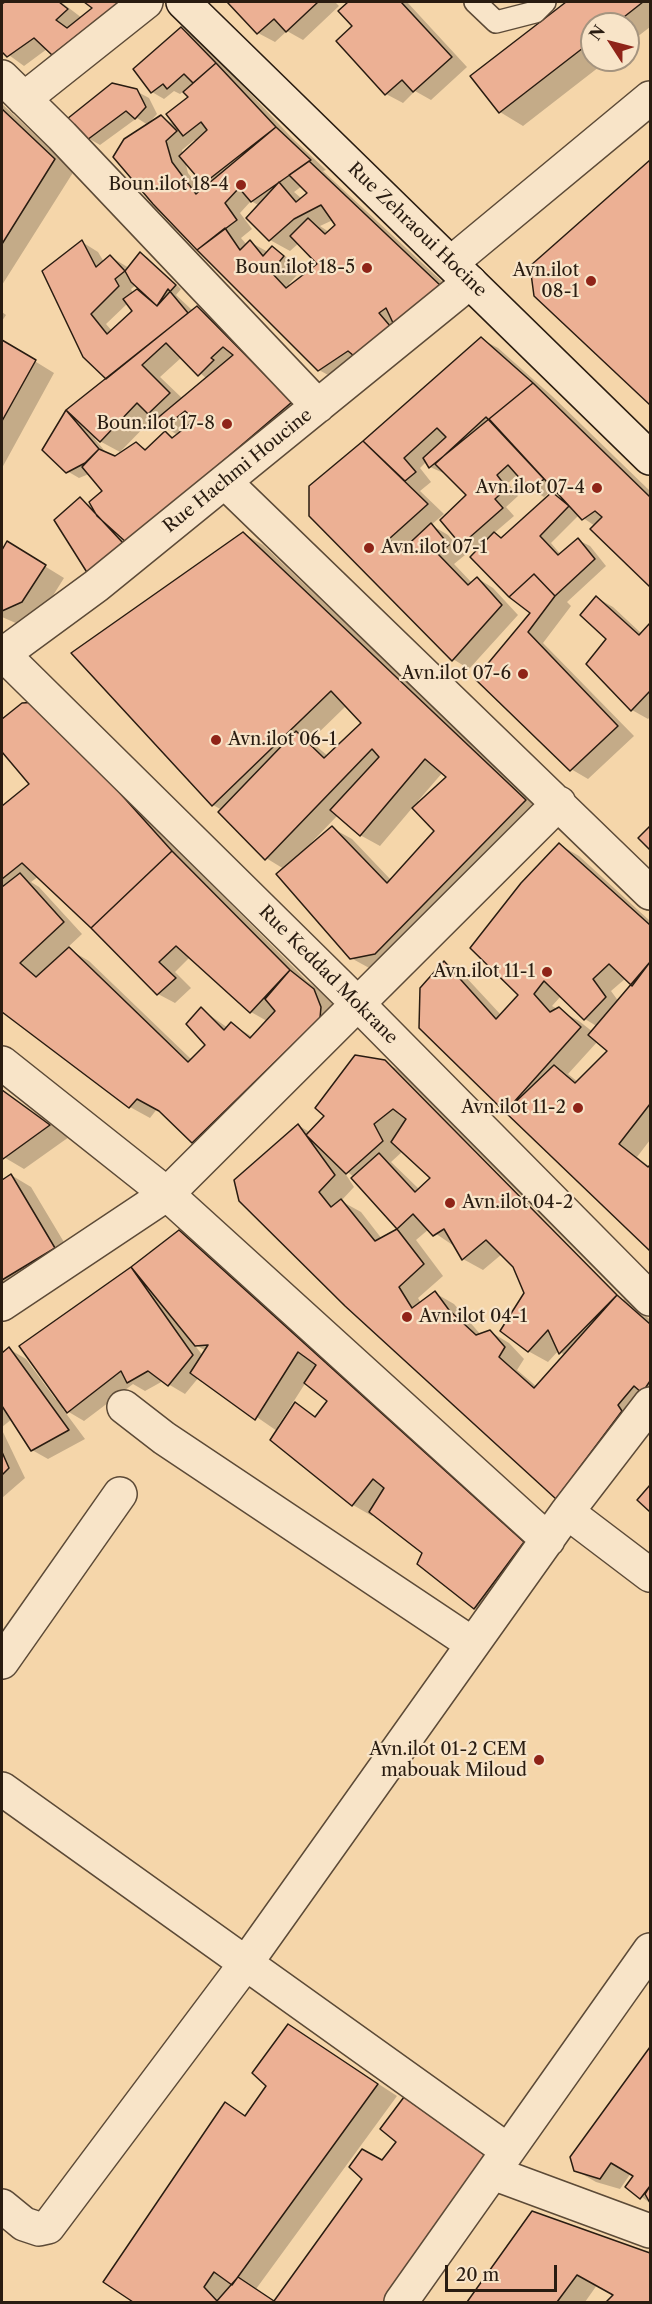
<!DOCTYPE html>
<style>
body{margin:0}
#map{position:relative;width:652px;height:2304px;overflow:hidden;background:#f5d6aa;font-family:"Libre Caslon Text",serif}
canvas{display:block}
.frame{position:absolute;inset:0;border:3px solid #291c11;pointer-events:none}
.north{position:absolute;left:580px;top:12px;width:60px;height:60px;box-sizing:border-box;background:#f8e4c8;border:2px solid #a5947f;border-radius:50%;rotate:306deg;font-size:16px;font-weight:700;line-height:24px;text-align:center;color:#291c11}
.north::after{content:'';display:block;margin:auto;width:21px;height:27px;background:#8f2418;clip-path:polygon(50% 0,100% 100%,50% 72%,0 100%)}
.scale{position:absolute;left:445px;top:2265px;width:112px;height:27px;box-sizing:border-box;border:3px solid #291c11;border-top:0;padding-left:8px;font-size:18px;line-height:21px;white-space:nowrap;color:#291c11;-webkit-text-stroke:4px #f8e4c8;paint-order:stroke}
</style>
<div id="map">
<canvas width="652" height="2304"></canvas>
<div class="frame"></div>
<div class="north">N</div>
<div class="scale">20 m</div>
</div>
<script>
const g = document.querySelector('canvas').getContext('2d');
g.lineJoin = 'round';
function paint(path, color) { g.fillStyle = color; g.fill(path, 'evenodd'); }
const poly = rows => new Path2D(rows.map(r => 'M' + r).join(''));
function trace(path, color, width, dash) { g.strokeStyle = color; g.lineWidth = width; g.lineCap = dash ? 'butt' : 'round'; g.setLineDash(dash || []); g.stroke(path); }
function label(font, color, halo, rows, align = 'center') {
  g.font = font + ' "Libre Caslon Text",serif'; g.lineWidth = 4.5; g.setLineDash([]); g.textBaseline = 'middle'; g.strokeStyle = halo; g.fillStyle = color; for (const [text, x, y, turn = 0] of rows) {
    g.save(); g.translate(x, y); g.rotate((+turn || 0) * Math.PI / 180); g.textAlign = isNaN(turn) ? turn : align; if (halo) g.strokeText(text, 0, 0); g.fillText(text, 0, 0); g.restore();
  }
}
const shadow = poly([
 [2,2,61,2,82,18,94,8,87,2,148,2,69,63,47,49,24,66,2,50],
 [229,2,335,2,339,6,303,40,287,31,275,42,258,33],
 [350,2,407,2,467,67,431,100,415,91,403,103,386,94,354,26,340,11],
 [569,2,650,2,650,27,628,44,628,24,592,24,592,60,608,60,523,126,500,112,472,76],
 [182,29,193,36,232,74,292,138,326,170,323,171,461,299,339,381,319,370,198,249,148,125,137,118,100,145,88,138,136,91,149,98,157,114,149,123,161,117,177,126,191,97,184,91,180,94,174,91,164,99,152,92],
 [194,140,197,142,183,155,182,150],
 [185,161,208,186,202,191,188,173],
 [302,186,309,193,302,199,294,192],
 [251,201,260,206,270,240,290,251,299,243,319,264,292,286,289,284,303,268,273,248,268,252,250,242,247,245,241,238,252,229,240,213],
 [333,220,336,225,329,232,320,226],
 [2,104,74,171,2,285],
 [650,162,650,403,536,296,634,175],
 [82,242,98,252,104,262,111,257,129,268,141,254,147,257,181,289,176,295,193,311,197,308,217,320,310,414,125,540,133,550,101,580,80,499,93,507,104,491,89,474,79,478,67,471,44,449,67,411,108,378,84,356],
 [136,285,147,297,137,291,133,293,131,289],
 [128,303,134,311,112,331,106,324],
 [182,357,207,379,183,399,160,377],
 [155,416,164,427,178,435,174,438,166,433,147,450,136,443,115,458,108,455,94,438,120,452],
 [2,312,6,315,2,321],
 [481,339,498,348,552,396,650,491,650,585,592,529,595,526,579,515,551,543,561,555,578,540,590,546,606,566,567,602,571,606,543,643,634,736,588,779,571,769,477,679,532,613,482,544,474,550,462,544,469,495,448,475,430,467,427,461,420,468,431,482,420,491,444,514,431,525,448,535,465,555,454,564,472,583,477,578,493,588,518,615,469,669,453,659,310,486],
 [518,474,532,490,544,497,554,488,566,502,553,494,502,539,493,534,514,516,506,507,518,496,508,483],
 [2,341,54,373,2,468],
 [243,533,263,545,544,812,371,969,351,958,284,869,266,858,222,810,213,805,73,654],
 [346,706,363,723,328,756,310,741],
 [443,772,448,777,420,803,418,801],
 [413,807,436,831,391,880,352,839,332,828,313,845,311,843,338,815,360,835,380,846],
 [7,543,64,578,42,613,18,624,2,617,2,553],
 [597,598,613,607,642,634,650,625,650,717,648,719,632,710],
 [23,704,58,715,190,863,307,981,334,1001,340,1019,212,1153,193,1142,157,1109,150,1118,130,1107,2,1010,2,808,31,784,2,750,2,721],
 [39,876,158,994,175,1003,191,988,175,972,190,957,251,1012,267,1021,253,1037,231,1024,228,1028,201,1009,207,1045,192,1060,89,961,67,948,82,934,39,887,31,882],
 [560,845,579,856,650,921,650,1140,637,1157,650,1167,650,1249,420,1027,444,963,463,974,501,1015,520,995],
 [626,978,634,986,619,1002,611,991],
 [561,996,585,1019,598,1027,593,1032,579,1021,552,1006],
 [598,1041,609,1051,578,1082,568,1074],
 [384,1062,404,1073,650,1320,650,1402,576,1509,557,1498,346,1305,298,1125,311,1133],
 [391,1069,395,1069,624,1299,622,1301],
 [403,1151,432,1178,420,1190,391,1162],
 [341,1167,354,1177,399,1229,382,1239,361,1212,341,1201,354,1187],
 [429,1229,454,1246,463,1259,483,1270,502,1254,515,1266,525,1293,528,1351,548,1362,559,1350,565,1356,537,1387,517,1370,524,1359,509,1343,489,1331,481,1335,454,1304,435,1293,421,1303,418,1298,443,1276,416,1240],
 [2,1089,69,1137,24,1169,2,1156],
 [11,1175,31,1187,74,1259,2,1303,2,1182],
 [179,1232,199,1244,542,1554,494,1620,475,1608,419,1563,424,1552,374,1514,372,1516,353,1505,272,1440,277,1431,199,1377,185,1394,163,1381,145,1391,133,1384,84,1421,62,1408,85,1439,48,1459,32,1450,12,1419,2,1427,2,1355,9,1349,26,1359,56,1400,132,1269],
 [194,1344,206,1351,203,1356],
 [306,1382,329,1401,317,1417,296,1404,280,1427,278,1426],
 [2,1430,25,1478,2,1498],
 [308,2038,397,2096,256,2289,276,2302,398,2142,405,2099,505,2169,413,2302,135,2302,105,2281,226,2104,247,2116],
 [650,2050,650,2203,627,2186,635,2176,631,2173,620,2189,596,2182,575,2170,571,2158],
 [533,2213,650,2255,650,2302,608,2302,615,2295,597,2285,585,2302,469,2302]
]);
const building = poly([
 [5,2,59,2,68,9,56,20,67,28,92,8,84,2,120,2,52,55,34,38,7,57,2,52,2,4,5,2],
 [227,2,318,2,286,32,274,19,257,34,227,2],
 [348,2,401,2,452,57,413,92,402,80,385,95,336,41,352,26,338,11,348,2],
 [566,2,643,2,615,24,592,24,592,41,499,113,470,76,566,2],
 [181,27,216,63,193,83,184,74,167,89,163,84,151,93,133,69,181,27],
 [216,63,276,127,203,184,179,156,207,130,201,122,183,136,166,114,188,97,183,92,216,63],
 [112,83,137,89,146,107,135,119,126,111,87,140,67,119,112,83],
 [2,109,55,159,2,244,2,109],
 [161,115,177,131,166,141,172,162,196,194,276,127,311,160,251,202,239,188,225,203,237,220,197,250,153,204,113,157,124,139,161,115],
 [650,160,650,405,534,296,530,266,650,160],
 [309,161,442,287,394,325,386,308,379,313,391,327,354,356,348,351,318,371,197,250,225,228,240,250,250,240,263,256,272,246,284,256,271,272,286,288,317,264,290,236,308,218,325,234,335,225,321,205,294,219,269,241,246,218,279,182,296,202,307,193,289,175,309,161],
 [82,240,96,267,110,255,125,271,115,279,119,286,91,314,107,334,132,311,123,299,137,289,157,306,168,289,188,313,106,379,83,357,42,271,82,240],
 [140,252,176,285,157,306,131,282,125,271,140,252],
 [197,306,292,402,127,543,97,516,89,502,102,491,82,467,99,449,115,456,136,442,145,450,165,431,172,438,195,420,185,411,163,428,154,421,233,355,223,347,211,358,214,360,198,376,166,343,142,365,170,393,148,414,137,403,100,442,66,410,197,306],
 [481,337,533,383,429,468,423,458,446,437,437,428,404,458,416,472,405,481,363,441,481,337],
 [2,340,36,360,2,421,2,340],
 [533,383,650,497,650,587,590,529,602,517,595,511,582,520,489,419,533,383],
 [66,410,99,449,85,463,66,473,42,450,66,410],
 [486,417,544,479,531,491,508,465,497,475,507,488,495,499,503,508,461,545,440,520,466,495,435,464,486,417],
 [363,441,428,504,389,539,400,552,431,523,449,545,438,554,468,585,477,577,502,605,452,661,309,516,309,486,363,441],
 [552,492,569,506,540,536,558,555,578,538,595,559,555,596,534,574,509,597,470,557,494,532,501,538,552,492],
 [80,497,123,543,88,574,54,520,80,497],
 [243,532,526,800,375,954,350,959,276,874,332,826,387,883,434,831,412,808,446,777,425,759,360,836,330,810,379,757,372,749,265,860,218,812,296,731,324,758,361,723,331,691,212,806,71,653,243,532],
 [7,541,46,565,22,602,2,611,2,550,7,541],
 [534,574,555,596,528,632,618,726,570,771,475,679,530,613,509,597,534,574],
 [596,596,639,635,650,623,650,691,631,711,586,664,606,639,580,615,596,596],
 [38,702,172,851,91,928,22,863,2,879,2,806,29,784,2,752,2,719,22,703,38,702],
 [650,826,650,850,638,838,650,826],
 [559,843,650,925,650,962,632,986,609,964,593,979,606,997,584,1020,544,981,534,994,550,1012,559,1007,581,1027,505,1112,419,1028,420,988,444,961,496,1019,518,995,470,948,521,883,559,843],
 [172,851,290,970,250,1013,176,946,159,962,176,978,157,995,91,928,172,851],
 [20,873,64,922,20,963,36,977,69,947,188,1062,205,1045,186,1024,201,1007,224,1030,231,1022,250,1038,275,1011,265,999,290,970,314,989,321,1007,320,1018,192,1143,159,1111,137,1099,129,1108,2,1012,2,887,20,873],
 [650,962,650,1104,619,1144,648,1167,650,1165,650,1251,505,1112,554,1065,575,1083,607,1051,588,1035,650,962],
 [355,1055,385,1060,617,1295,559,1354,548,1330,528,1352,500,1331,524,1293,513,1267,486,1240,462,1260,444,1229,433,1236,413,1214,397,1229,351,1178,379,1153,415,1192,430,1178,391,1142,406,1119,393,1109,374,1124,383,1141,346,1174,306,1135,324,1116,315,1108,355,1055],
 [2,1090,50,1125,3,1159,2,1157,2,1090],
 [298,1124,335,1175,319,1192,331,1207,341,1199,375,1241,397,1229,424,1264,399,1287,412,1308,435,1291,449,1310,476,1335,490,1330,505,1347,499,1357,534,1388,617,1295,650,1324,650,1381,642,1393,634,1386,618,1405,622,1411,556,1499,345,1306,239,1201,234,1180,298,1124],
 [11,1174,55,1248,2,1280,2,1180,11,1174],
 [179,1230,524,1542,474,1609,417,1564,422,1553,369,1512,384,1488,373,1479,352,1506,270,1440,295,1402,315,1417,327,1401,304,1383,316,1365,298,1352,255,1420,190,1373,208,1345,195,1346,131,1267,179,1230],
 [131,1267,193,1355,168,1386,148,1371,127,1383,121,1371,67,1413,19,1346,131,1267],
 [9,1347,69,1430,31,1451,2,1406,2,1353,9,1347],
 [2,1452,9,1468,2,1475,2,1452],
 [650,1485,650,1512,637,1500,650,1485],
 [288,2024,378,2084,232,2285,214,2272,204,2287,218,2302,133,2302,103,2282,225,2102,245,2116,266,2086,252,2073,288,2024],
 [650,2047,650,2186,640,2199,625,2187,633,2176,611,2163,600,2179,574,2171,570,2157,650,2047],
 [404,2097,486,2156,386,2302,216,2302,238,2277,274,2301,362,2179,349,2167,362,2149,382,2160,396,2142,380,2129,404,2097],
 [650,2186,650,2203,645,2194,650,2186],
 [532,2211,650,2253,650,2302,606,2302,613,2295,577,2275,557,2302,467,2302,532,2211]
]);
const lane = poly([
 [475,2,496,22,535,12,545,2]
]);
const street = poly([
 [2,77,62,136,318,406],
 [24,99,146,2],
 [451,263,650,98],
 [225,482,650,893],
 [2,653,359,1005,650,1299],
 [2,655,96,586,470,282],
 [2,1063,167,1194,548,1540],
 [2,1304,167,1194,559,803],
 [124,1407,164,1438,471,1643],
 [567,1512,650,1575],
 [2,1662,120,1494],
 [2,1789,507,2150],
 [493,2173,650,2231],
 [2,2206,24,2224,39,2229,48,2227,246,1963,567,1512,650,1404],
 [401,2302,650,1950]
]);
const secondary = poly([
 [183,2,650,458]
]);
const markers = [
 [241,185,6,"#8f2418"],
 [367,268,6,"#8f2418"],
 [591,281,6,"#8f2418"],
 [227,424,6,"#8f2418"],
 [597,488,6,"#8f2418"],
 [369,548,6,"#8f2418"],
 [523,674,6,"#8f2418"],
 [216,740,6,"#8f2418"],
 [547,972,6,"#8f2418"],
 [578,1108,6,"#8f2418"],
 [450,1203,6,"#8f2418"],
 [407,1317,6,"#8f2418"],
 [539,1760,6,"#8f2418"]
];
const poiNames = [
 ["Boun.ilot 18-4",229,185],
 ["Boun.ilot 18-5",355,268],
 ["Avn.ilot",579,271],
 ["08-1",579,292],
 ["Boun.ilot 17-8",215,424],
 ["Avn.ilot 07-4",585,488],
 ["Avn.ilot 07-1",381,548,"left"],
 ["Avn.ilot 07-6",511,674],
 ["Avn.ilot 06-1",228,740,"left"],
 ["Avn.ilot 11-1",535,972],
 ["Avn.ilot 11-2",566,1108],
 ["Avn.ilot 04-2",462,1203,"left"],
 ["Avn.ilot 04-1",419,1317,"left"],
 ["Avn.ilot 01-2 CEM",527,1750],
 ["mabouak Miloud",527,1771]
];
const streetNames = [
 ["Rue Zehraoui Hocine",417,230,44],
 ["Rue Hachmi Houcine",238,471,-39],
 ["Rue Keddad Mokrane",328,975,45]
];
paint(shadow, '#0003');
paint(building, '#ecb094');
trace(building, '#291c11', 1.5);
trace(lane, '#5c4a37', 24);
trace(street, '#5c4a37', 36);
trace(secondary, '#291c11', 36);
trace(lane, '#f8e4c8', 21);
trace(street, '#f8e4c8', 33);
trace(secondary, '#f8e4c8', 33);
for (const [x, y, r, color] of markers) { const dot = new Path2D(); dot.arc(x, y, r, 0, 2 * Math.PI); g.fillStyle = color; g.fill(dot); trace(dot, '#f8e4c8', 2); }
label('18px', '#291c11', '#f8e4c8', poiNames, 'right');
label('18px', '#291c11', '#f8e4c8', streetNames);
</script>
